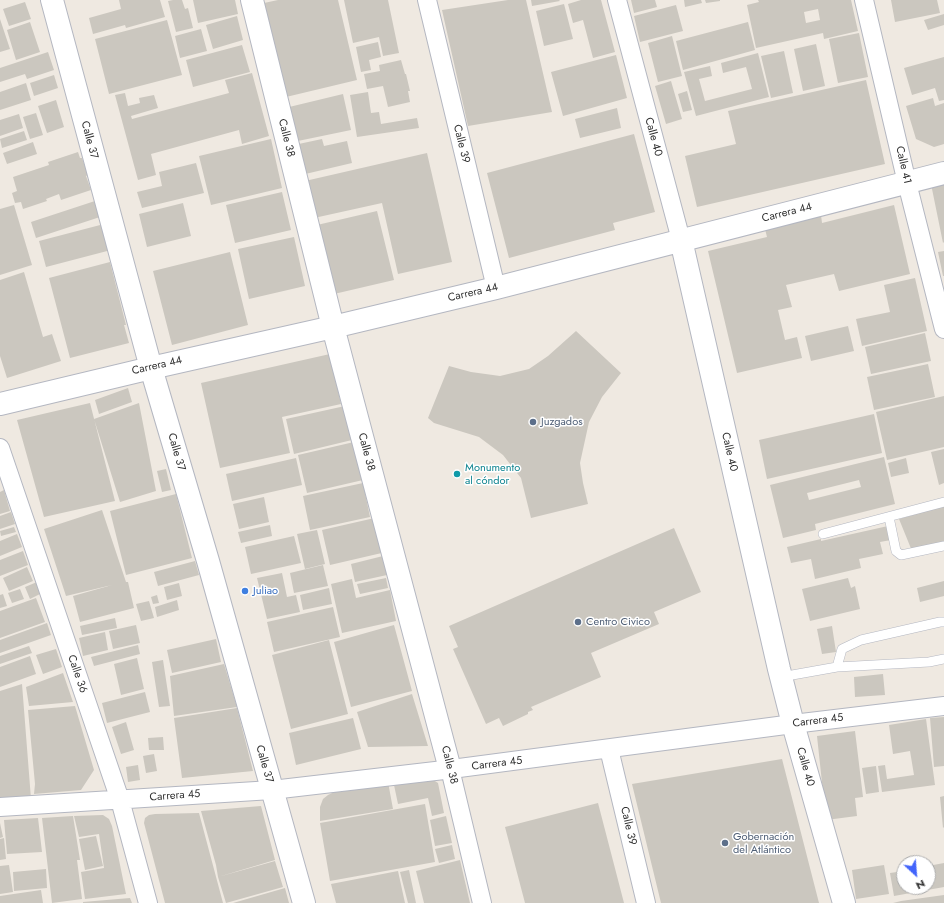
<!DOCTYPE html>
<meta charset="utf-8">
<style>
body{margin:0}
#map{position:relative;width:944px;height:903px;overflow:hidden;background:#efe9e1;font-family:Jost,sans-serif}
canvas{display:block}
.north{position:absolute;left:896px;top:855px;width:40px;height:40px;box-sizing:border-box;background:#fff;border:1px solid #ababab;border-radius:50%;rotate:154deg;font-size:11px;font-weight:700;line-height:16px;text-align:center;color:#2e2e2e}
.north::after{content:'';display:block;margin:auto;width:14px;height:18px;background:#4264fb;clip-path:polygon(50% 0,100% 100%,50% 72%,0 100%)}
</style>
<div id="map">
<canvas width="944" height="903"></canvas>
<div class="north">N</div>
</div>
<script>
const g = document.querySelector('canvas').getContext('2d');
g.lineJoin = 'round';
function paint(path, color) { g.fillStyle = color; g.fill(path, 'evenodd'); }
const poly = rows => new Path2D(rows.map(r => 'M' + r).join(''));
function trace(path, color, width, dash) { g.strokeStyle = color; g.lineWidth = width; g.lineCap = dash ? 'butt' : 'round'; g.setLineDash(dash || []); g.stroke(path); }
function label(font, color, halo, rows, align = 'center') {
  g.font = font + ' Jost,sans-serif'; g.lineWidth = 3; g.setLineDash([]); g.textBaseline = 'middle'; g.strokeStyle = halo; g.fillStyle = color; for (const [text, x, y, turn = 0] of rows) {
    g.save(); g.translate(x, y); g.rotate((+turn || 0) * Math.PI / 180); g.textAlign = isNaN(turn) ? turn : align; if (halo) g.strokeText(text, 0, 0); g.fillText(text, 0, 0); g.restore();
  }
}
const building = poly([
 [119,0,160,0,165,17,126,28,125,25,93,34,89,18,121,9],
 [173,0,182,0,185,9,188,8,193,28,176,32,168,1],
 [193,0,235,0,238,14,198,23],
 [278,0,338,0,357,80,286,97,264,3],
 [344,0,388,0,399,53,383,56,379,37,353,43],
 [508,0,526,0,552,112,468,126,442,10],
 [531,0,559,0,560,1,532,6],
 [581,0,601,0,615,52,593,58,583,20,573,23,568,4],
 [631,0,655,0,657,7,634,13],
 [684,0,701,0,702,3,685,7],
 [705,0,720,0,720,1,706,3],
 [758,0,851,0,858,31,824,39,823,33,756,48,747,5,759,2],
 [818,9,820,20,806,23,804,12],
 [891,0,937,0,940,13,895,22],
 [25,2,31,19,9,26,3,9],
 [564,4,573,39,544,46,536,11],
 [676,5,683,31,640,42,634,16],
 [944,14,944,25,928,30,924,20],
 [237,16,243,40,213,49,206,25],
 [0,19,10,49,0,52],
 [167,20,182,75,109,94,95,39],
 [30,22,40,52,16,60,7,30],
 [748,22,755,50,683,70,676,41],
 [201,29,207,51,180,58,175,36],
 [859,33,868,77,838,83,829,39],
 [672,36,682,76,658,82,648,43],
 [378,42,381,57,369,60,371,70,361,72,356,47],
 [816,44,825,86,803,91,794,49],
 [242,45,250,72,193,87,186,60],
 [784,51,793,93,771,98,761,56],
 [48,52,54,70,27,79,25,74,0,82,0,68],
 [758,53,769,97,696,116,684,72,710,66,712,76,699,79,705,101,752,89,746,67,723,73,721,63],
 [616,55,627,98,563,116,551,72],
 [944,57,944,100,939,101,935,88,912,95,904,68],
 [401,60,405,74,406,74,410,91,408,91,410,102,388,107,383,86,367,89,364,74,380,71,379,65],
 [252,73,269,136,242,144,239,130,151,154,156,175,138,180,115,95,125,93,128,106,140,103,139,98,154,95,158,108,131,116,132,119,229,93,225,80],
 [54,75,58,88,34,96,30,83],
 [866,80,885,164,697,207,685,156,736,144,728,111],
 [671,81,682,119,666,124,655,86],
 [26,83,31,100,0,110,0,92],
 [687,91,692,110,683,112,678,94],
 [368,92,371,113,379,112,381,124,417,118,419,128,357,137,350,95],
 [343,94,351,130,293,142,285,108],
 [933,98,935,106,944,103,944,144,934,147,916,139,906,106],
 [56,100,64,127,47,133,38,106],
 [617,108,621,128,580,138,575,119],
 [36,113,43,135,30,139,23,117],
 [19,114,23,128,0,136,0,120],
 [24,131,27,140,2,148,0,139],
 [634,134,655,212,613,223,615,230,509,258,487,173],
 [271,139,282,188,211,205,199,156],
 [322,139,324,146,347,141,352,163,301,175,294,145],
 [33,142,37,154,7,164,3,153],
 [78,152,80,158,82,158,88,175,86,176,91,190,61,200,59,194,46,199,47,201,23,209,21,202,15,203,12,193,17,191,13,177,49,165,48,162],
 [427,153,452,262,398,274,382,203,314,218,305,181],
 [196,163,204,193,142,208,137,192,162,186,159,172],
 [944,181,944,242,943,243,931,184],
 [282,192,291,230,235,243,226,205],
 [98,200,103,216,36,238,31,222],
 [183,203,191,236,147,247,139,214],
 [14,205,32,265,0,275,0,209],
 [894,205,910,274,839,291,834,274,786,285,792,307,778,310,785,340,797,337,802,358,737,373,708,251,767,237,765,229,821,215,822,223],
 [377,211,394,280,334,294,317,225],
 [104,224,111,250,46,267,39,241],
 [294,237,305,286,249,299,238,249],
 [944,251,944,276,943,276,938,252],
 [230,252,248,325,172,345,153,271],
 [110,262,126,325,124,325,129,343,70,358,49,278],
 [24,272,43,337,52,334,61,361,7,378,0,356,0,280],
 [915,278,927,331,862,346,856,319,890,312,884,285],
 [848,326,854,351,811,361,805,336],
 [576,331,621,373,602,397,589,422,580,463,583,483,588,504,531,518,521,478,503,455,479,437,434,423,428,418,449,366,471,372,500,376,529,369,548,356],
 [925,333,931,361,871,374,865,347],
 [330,354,341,404,282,417,290,453,220,468,201,383],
 [928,364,935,397,874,410,867,377],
 [128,388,132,402,99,414,95,400],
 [944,396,944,447,887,460,876,412],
 [90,403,115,501,44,517,17,420],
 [139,403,156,491,120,502,94,419],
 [345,406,352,440,294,454,286,419],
 [874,414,882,453,767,479,759,440],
 [354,442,363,480,307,493,298,455],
 [944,449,944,483,939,485,931,452],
 [884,457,895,504,815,524,816,530,783,538,770,485],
 [859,480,861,487,809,500,807,493],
 [296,458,302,485,232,501,226,474],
 [906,458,909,473,891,477,888,463],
 [166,469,171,490,162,492,157,471],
 [363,483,370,517,310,530,303,496],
 [4,490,10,511,0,514,0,492],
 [176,494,192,558,126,575,110,511],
 [264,497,269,522,239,529,233,504],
 [944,506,944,544,912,551,899,519],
 [102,510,126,582,128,582,134,608,80,622,73,596,112,585,66,596,44,529],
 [11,512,15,524,0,529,0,516],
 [379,517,386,552,330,565,322,530],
 [270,525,272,536,241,543,238,532],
 [888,526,891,540,880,542,883,554,859,559,861,568,815,579,811,559,791,563,787,547,821,539,821,541],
 [14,527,16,532,1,536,0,531],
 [674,528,701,592,654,612,659,624,591,653,601,677,531,707,533,710,528,712,528,714,503,726,499,718,486,724,453,649,458,647,449,626],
 [317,530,325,564,305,569,297,534],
 [17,534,22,547,0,556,0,541],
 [294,536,301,563,251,574,245,547],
 [23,551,28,565,0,576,0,560],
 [383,556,387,575,355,582,351,564],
 [195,561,199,575,158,586,154,572],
 [323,565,328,586,294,593,290,573],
 [27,567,33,581,9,591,3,578],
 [282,573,287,597,296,595,300,612,267,619,257,578],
 [386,578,388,588,360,594,357,584],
 [848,578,851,588,855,586,860,609,810,621,802,589],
 [352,579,356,598,390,590,396,621,342,633,331,584],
 [944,581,944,596,920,602,917,588],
 [37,582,42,593,30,599,25,587],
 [179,583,182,596,167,600,164,587],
 [329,588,332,604,303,610,300,595],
 [20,589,24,599,12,603,8,593],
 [3,594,7,606,0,608,0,595],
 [157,595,159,603,153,604,151,597],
 [36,598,45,622,0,638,0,611],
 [177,600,179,610,157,617,155,607],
 [149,601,154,618,141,621,136,604],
 [333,607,340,637,274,652,267,622],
 [115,618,117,628,82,635,80,626],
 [47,623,51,635,0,653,0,640],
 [136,625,140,643,113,649,109,631],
 [394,625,412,691,351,707,334,642],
 [832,626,836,652,822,654,817,629],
 [105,632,108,650,83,656,79,638],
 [216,639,221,662,172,673,167,650],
 [329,640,348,714,291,729,272,655],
 [138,645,140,654,94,666,91,657],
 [29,646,32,653,0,664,0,656],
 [56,649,62,667,43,674,36,655],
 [30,656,36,674,0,687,0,667],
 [137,658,144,689,121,695,114,664],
 [163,660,170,706,159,707,152,662],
 [224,664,237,707,174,716,170,676],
 [63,673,73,702,29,706,26,687],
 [883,674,885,695,855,697,854,677],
 [22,684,31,799,0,801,0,691],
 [145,692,150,712,107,723,102,703],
 [412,694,428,746,368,747,357,712],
 [75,706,94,770,81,790,34,794,35,784,28,710],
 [237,708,253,771,182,778,174,718],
 [944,717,944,766,934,767,930,718],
 [353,718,361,749,296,765,289,733],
 [926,719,935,785,882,792,878,766,885,765,887,779,914,775,910,751,893,754,889,725],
 [126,722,134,750,121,754,112,727],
 [855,731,863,797,855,798,857,816,826,820,817,736],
 [163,737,164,750,149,750,148,738],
 [154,754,157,771,146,773,143,756],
 [782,759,819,903,661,903,632,784],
 [138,765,140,780,128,782,126,767],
 [876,766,879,792,866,794,862,768],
 [430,778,438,783,444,813,432,816,428,798,398,804,394,785],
 [388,782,393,809,320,821,320,807,323,799,328,795,336,791],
 [944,796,944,827,943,828,940,797],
 [598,803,624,903,525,903,505,827],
 [425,804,435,862,330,881,320,823],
 [261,806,275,860,218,877,216,865,201,811],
 [199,813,223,903,165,903,144,823,145,818,149,815,155,814],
 [103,815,109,819,112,826,126,894,85,899,81,872,104,868,99,834,79,837,74,816],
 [73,816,80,860,77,860,82,899,52,903,42,818],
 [446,816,452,843,435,846,430,820],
 [38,818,42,852,7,854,4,820],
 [0,823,3,837,0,838],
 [96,836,103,866,85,870,79,839],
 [4,838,6,859,0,860,0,839],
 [452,845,455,859,439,863,435,849],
 [460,860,470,903,424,903,416,871],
 [275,861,283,887,226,903,218,877],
 [944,863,944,887,894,896,890,873,904,871,904,887,928,887,928,866],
 [9,865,13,892,0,894,0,866],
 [884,865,889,894,856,899,852,870],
 [46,869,47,888,14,891,13,872],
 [409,870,416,903,408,903,400,872],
 [398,871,405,903,336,903,331,884],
 [285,888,289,903,233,903],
 [41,890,43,903,0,903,0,896],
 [944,895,944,903,893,903,901,901],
 [130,898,132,903,83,903,83,902]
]);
const lane = poly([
 [889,517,896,551,901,555,944,546],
 [823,534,944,502],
 [837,667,842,649,861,640,940,622,944,622],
 [781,677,837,667,929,662,944,659]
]);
const street = poly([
 [427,0,496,288],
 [617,0,681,240],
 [864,0,907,183,944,329],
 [0,448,120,800,148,903],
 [609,749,646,903],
 [450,769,482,903],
 [0,807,272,790,444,770,793,724,944,706]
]);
const secondary = poly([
 [52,0,151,368,208,561,304,903],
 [252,0,333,327,450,769],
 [681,240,779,669,793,724,844,903],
 [0,404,151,368,333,327,496,288,944,173]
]);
const markers = [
 [533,422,4,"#5c6f8a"],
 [457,474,4,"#0f9aa8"],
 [245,591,4,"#3f7fe0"],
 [578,622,4,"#5c6f8a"],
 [725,843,4,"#5c6f8a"]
];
const streetNames = [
 ["Calle 40",653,137,75],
 ["Calle 38",286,138,76],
 ["Calle 37",89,140,75],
 ["Calle 39",461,144,76],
 ["Calle 41",903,165,77],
 ["Carrera 44",787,213,-14],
 ["Carrera 44",473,293,-13],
 ["Carrera 44",157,366,-13],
 ["Calle 37",176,452,74],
 ["Calle 38",366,452,75],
 ["Calle 40",729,452,77],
 ["Calle 36",77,674,71],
 ["Carrera 45",818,721,-7],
 ["Calle 37",264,764,74],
 ["Carrera 45",497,764,-7],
 ["Calle 38",449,765,76],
 ["Calle 40",805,767,74],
 ["Carrera 45",175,796,-4],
 ["Calle 39",628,826,77]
];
const serviceNames = [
 ["Juzgados",541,422],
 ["Centro Civico",586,622],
 ["Gobernación",733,837],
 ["del Atlántico",733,850]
];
const cultureNames = [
 ["Monumento",465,468],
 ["al cóndor",465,481]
];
const shopNames = [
 ["Juliao",253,591]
];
paint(building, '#cbc7bf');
trace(lane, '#b4b7c1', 10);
trace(street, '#b4b7c1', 20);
trace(secondary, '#b4b7c1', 24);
trace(lane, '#fff', 9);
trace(street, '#fff', 18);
trace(secondary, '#fff', 22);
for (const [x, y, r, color] of markers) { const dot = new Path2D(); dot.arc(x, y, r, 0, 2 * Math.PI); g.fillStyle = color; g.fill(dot); trace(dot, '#fff', 1.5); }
label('11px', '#2e2e2e', '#fff', streetNames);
label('11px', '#4e5e75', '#fff', serviceNames, 'left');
label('11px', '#0d838f', '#fff', cultureNames, 'left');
label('11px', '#366cbe', '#fff', shopNames, 'left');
</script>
